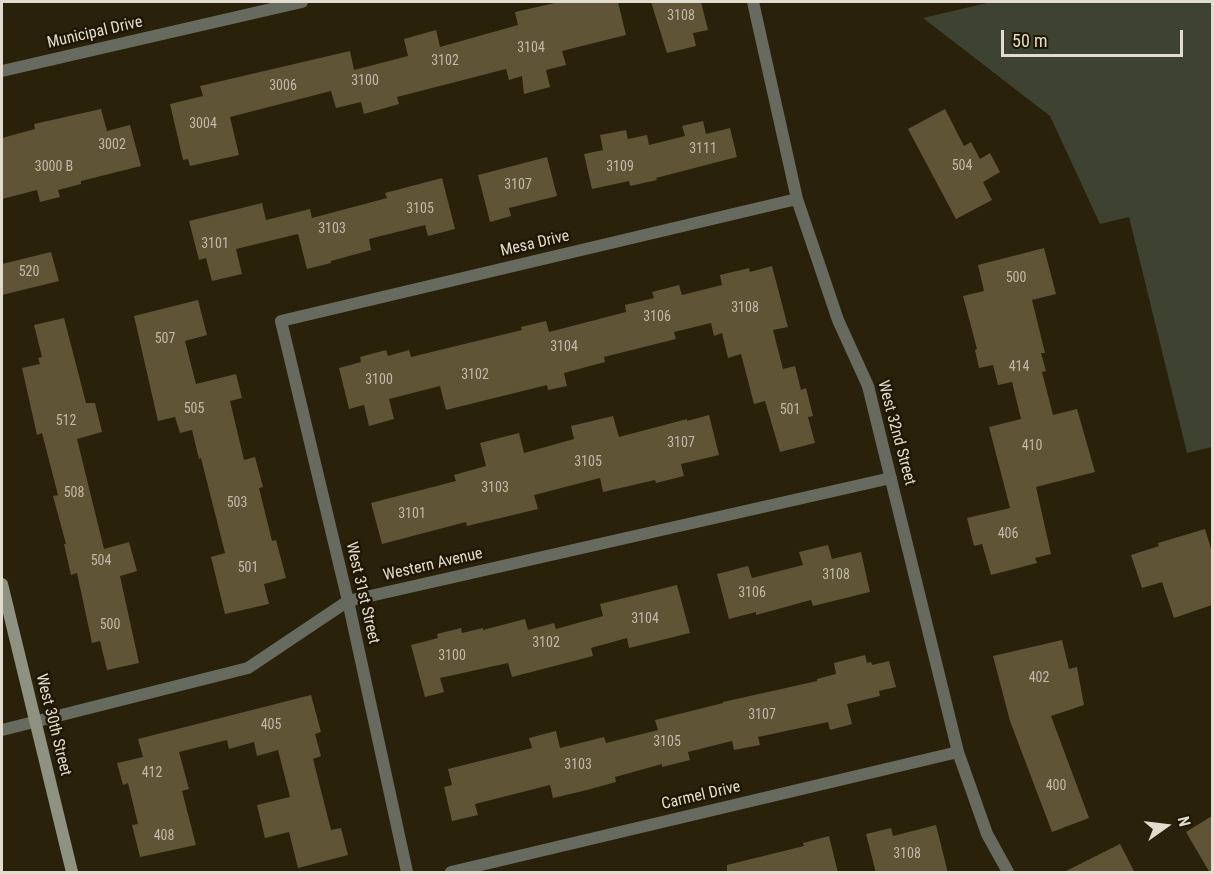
<!DOCTYPE html>
<style>
body{margin:0}
#map{position:relative;width:1214px;height:874px;overflow:hidden;background:#29210a;font-family:"Roboto Condensed",sans-serif}
canvas{display:block}
.frame{position:absolute;inset:0;border:3px solid #e1dcce;pointer-events:none}
.north{position:absolute;left:1136px;top:796px;width:60px;height:60px;-webkit-text-stroke:4px #201703;paint-order:stroke;rotate:76deg;font-size:16px;font-weight:700;line-height:24px;text-align:center;color:#e1dcce}
.north::after{content:'';display:block;margin:auto;width:21px;height:27px;background:#e1dcce;clip-path:polygon(50% 0,100% 100%,50% 72%,0 100%)}
.scale{position:absolute;left:1001px;top:30px;width:182px;height:27px;box-sizing:border-box;border:3px solid #e1dcce;border-top:0;padding-left:8px;font-size:18px;line-height:21px;white-space:nowrap;color:#e1dcce;-webkit-text-stroke:4px #201703;paint-order:stroke}
</style>
<div id="map">
<canvas width="1214" height="874"></canvas>
<div class="frame"></div>
<div class="north">N</div>
<div class="scale">50 m</div>
</div>
<script>
const g = document.querySelector('canvas').getContext('2d');
g.lineJoin = 'round';
function paint(path, color) { g.fillStyle = color; g.fill(path, 'evenodd'); }
const poly = rows => new Path2D(rows.map(r => 'M' + r).join(''));
function trace(path, color, width, dash) { g.strokeStyle = color; g.lineWidth = width; g.lineCap = dash ? 'butt' : 'round'; g.setLineDash(dash || []); g.stroke(path); }
function label(font, color, halo, rows, align = 'center') {
  g.font = font + ' "Roboto Condensed",sans-serif'; g.lineWidth = 5; g.setLineDash([]); g.textBaseline = 'middle'; g.strokeStyle = halo; g.fillStyle = color; for (const [text, x, y, turn = 0] of rows) {
    g.save(); g.translate(x, y); g.rotate((+turn || 0) * Math.PI / 180); g.textAlign = isNaN(turn) ? turn : align; if (halo) g.strokeText(text, 0, 0); g.fillText(text, 0, 0); g.restore();
  }
}
const green = poly([
 [991,2,1212,2,1212,447,1187,453,1129,217,1100,224,1050,116,923,18]
]);
const building = poly([
 [559,2,618,2,626,35,562,51,566,65,546,70,550,87,524,94,522,76,509,80,506,69,397,97,399,104,364,114,361,102,336,108,331,91,230,117,239,155,190,166,188,159,183,160,170,104,203,96,200,86,350,51,354,70,408,56,404,39,436,30,440,47,518,25,515,12],
 [651,2,701,2,708,30,693,33,696,46,667,53],
 [101,109,107,131,130,125,141,166,81,181,81,184,58,190,60,197,40,202,37,190,2,199,2,138,35,129,34,124],
 [945,109,964,146,971,142,980,159,990,153,1000,172,983,182,992,200,956,219,908,129],
 [703,121,706,134,730,128,737,157,656,178,657,180,630,186,629,181,592,189,584,154,603,150,600,135,626,130,628,139,647,135,649,145,685,136,682,126],
 [547,157,557,196,509,208,511,216,490,222,478,175],
 [442,178,455,229,428,236,425,225,369,239,371,250,331,261,331,263,307,269,298,234,236,249,242,274,212,281,206,258,199,260,189,221,262,203,266,220,310,209,312,218,387,198,385,193],
 [1044,248,1056,294,1032,300,1045,353,1041,353,1046,371,1042,372,1053,415,1077,409,1095,472,1036,487,1051,554,1035,558,1037,563,991,575,982,544,974,546,967,518,1010,508,989,427,1021,419,1012,382,998,385,993,365,979,368,975,350,977,349,963,296,984,291,978,265],
 [51,252,59,281,2,295,2,264],
 [772,266,788,327,773,330,783,369,795,366,801,390,806,388,813,416,808,417,815,443,780,452,765,401,754,404,741,354,728,358,722,333,714,336,711,323,674,332,676,339,604,357,605,362,564,373,567,386,548,390,547,385,446,410,440,386,389,399,394,419,369,426,364,405,349,409,339,368,361,362,360,357,386,350,388,356,409,350,411,357,522,330,521,327,546,321,549,332,626,312,625,305,654,298,652,292,679,285,682,295,722,285,720,275,749,268,750,272],
 [198,300,207,335,185,341,196,384,236,374,242,398,230,401,244,460,255,457,263,487,259,488,272,541,276,540,286,578,264,584,269,604,225,614,211,557,225,553,201,458,199,459,192,430,180,433,175,417,158,421,134,316],
 [64,318,86,403,95,403,102,432,77,439,104,549,129,542,137,571,120,576,139,663,107,670,100,641,92,643,77,573,71,575,64,544,66,544,53,496,58,495,42,433,37,435,22,368,40,364,38,358,42,357,34,325],
 [709,415,719,455,681,464,684,476,656,483,655,480,603,492,600,478,534,495,538,509,467,526,466,522,382,544,371,503,456,481,454,475,486,466,480,443,519,433,524,453,574,439,571,426,613,416,619,437,687,419,687,421],
 [1205,529,1212,552,1212,605,1174,618,1162,582,1142,588,1131,555,1159,546,1158,543],
 [828,545,832,559,861,552,870,592,813,606,811,600,756,615,756,612,729,619,717,574,748,566,752,578,803,565,799,552],
 [677,585,690,633,629,648,627,638,591,648,593,656,512,677,508,663,440,678,444,692,425,697,411,645,438,638,437,634,461,628,462,633,483,628,483,630,525,619,528,630,554,623,556,629,603,616,600,604],
 [1062,640,1069,669,1077,667,1084,705,1051,716,1089,818,1052,832,1010,721,993,656],
 [865,655,867,663,871,662,872,665,889,661,896,687,879,691,880,696,847,704,852,724,830,730,828,722,758,737,760,745,734,750,732,741,688,752,690,760,662,767,662,764,615,777,616,782,587,790,553,798,550,785,475,804,478,815,452,821,444,787,452,785,448,769,532,748,529,738,556,731,560,748,604,737,606,743,658,730,655,720,723,703,723,702,817,681,817,679,836,674,834,663],
 [311,695,321,732,315,734,321,756,313,759,331,830,341,828,348,855,298,868,289,832,265,838,257,805,290,797,278,750,257,756,254,742,229,749,227,740,179,752,189,789,182,791,196,845,140,857,132,825,138,824,128,783,123,785,117,763,143,757,138,739],
 [1212,816,1212,873,1210,873,1186,832],
 [936,825,948,873,876,873,866,834,891,828,893,836],
 [829,836,838,873,727,873,727,865,804,846,803,843],
 [1120,844,1135,873,1062,873]
]);
const minor = poly([
 [753,2,797,199,838,320,868,386,958,752,987,834,1008,872],
 [2,71,302,2],
 [2,730,248,668,348,601,891,478],
 [407,872,348,601,281,321,797,199],
 [451,872,958,752]
]);
const secondary = poly([
 [2,584,72,872]
]);
const numberNames = [
 ["3108",681,16],
 ["3104",531,48],
 ["3102",445,61],
 ["3100",365,81],
 ["3006",283,86],
 ["3004",203,124],
 ["3002",112,145],
 ["3111",703,149],
 ["504",962,166],
 ["3000 B",54,167],
 ["3109",620,167],
 ["3107",518,185],
 ["3105",420,209],
 ["3103",332,229],
 ["3101",215,244],
 ["520",29,272],
 ["500",1016,278],
 ["3108",745,308],
 ["3106",657,317],
 ["507",165,339],
 ["3104",564,347],
 ["414",1019,367],
 ["3102",475,375],
 ["3100",379,380],
 ["505",194,409],
 ["501",790,410],
 ["512",66,421],
 ["3107",681,443],
 ["410",1032,446],
 ["3105",588,462],
 ["3103",495,488],
 ["508",74,493],
 ["503",237,503],
 ["3101",412,514],
 ["406",1008,534],
 ["504",101,561],
 ["501",248,568],
 ["3108",836,575],
 ["3106",752,593],
 ["3104",645,619],
 ["500",110,625],
 ["3102",546,643],
 ["3100",452,656],
 ["402",1039,678],
 ["3107",762,715],
 ["405",271,725],
 ["3105",667,742],
 ["3103",578,765],
 ["412",152,773],
 ["400",1056,786],
 ["408",164,836],
 ["3108",907,854]
];
const streetNames = [
 ["Municipal Drive",95,33,-13],
 ["Mesa Drive",535,244,-13],
 ["West 32nd Street",896,433,75],
 ["Western Avenue",433,565,-13],
 ["West 31st Street",362,593,77],
 ["West 30th Street",53,725,76],
 ["Carmel Drive",701,796,-13]
];
paint(green, '#3d4330');
paint(building, '#605437');
trace(minor, '#676a5f', 12);
trace(secondary, '#8e9381', 12);
label('14px', '#c1baa8', null, numberNames);
label('16px', '#e1dcce', '#201703', streetNames);
</script>
